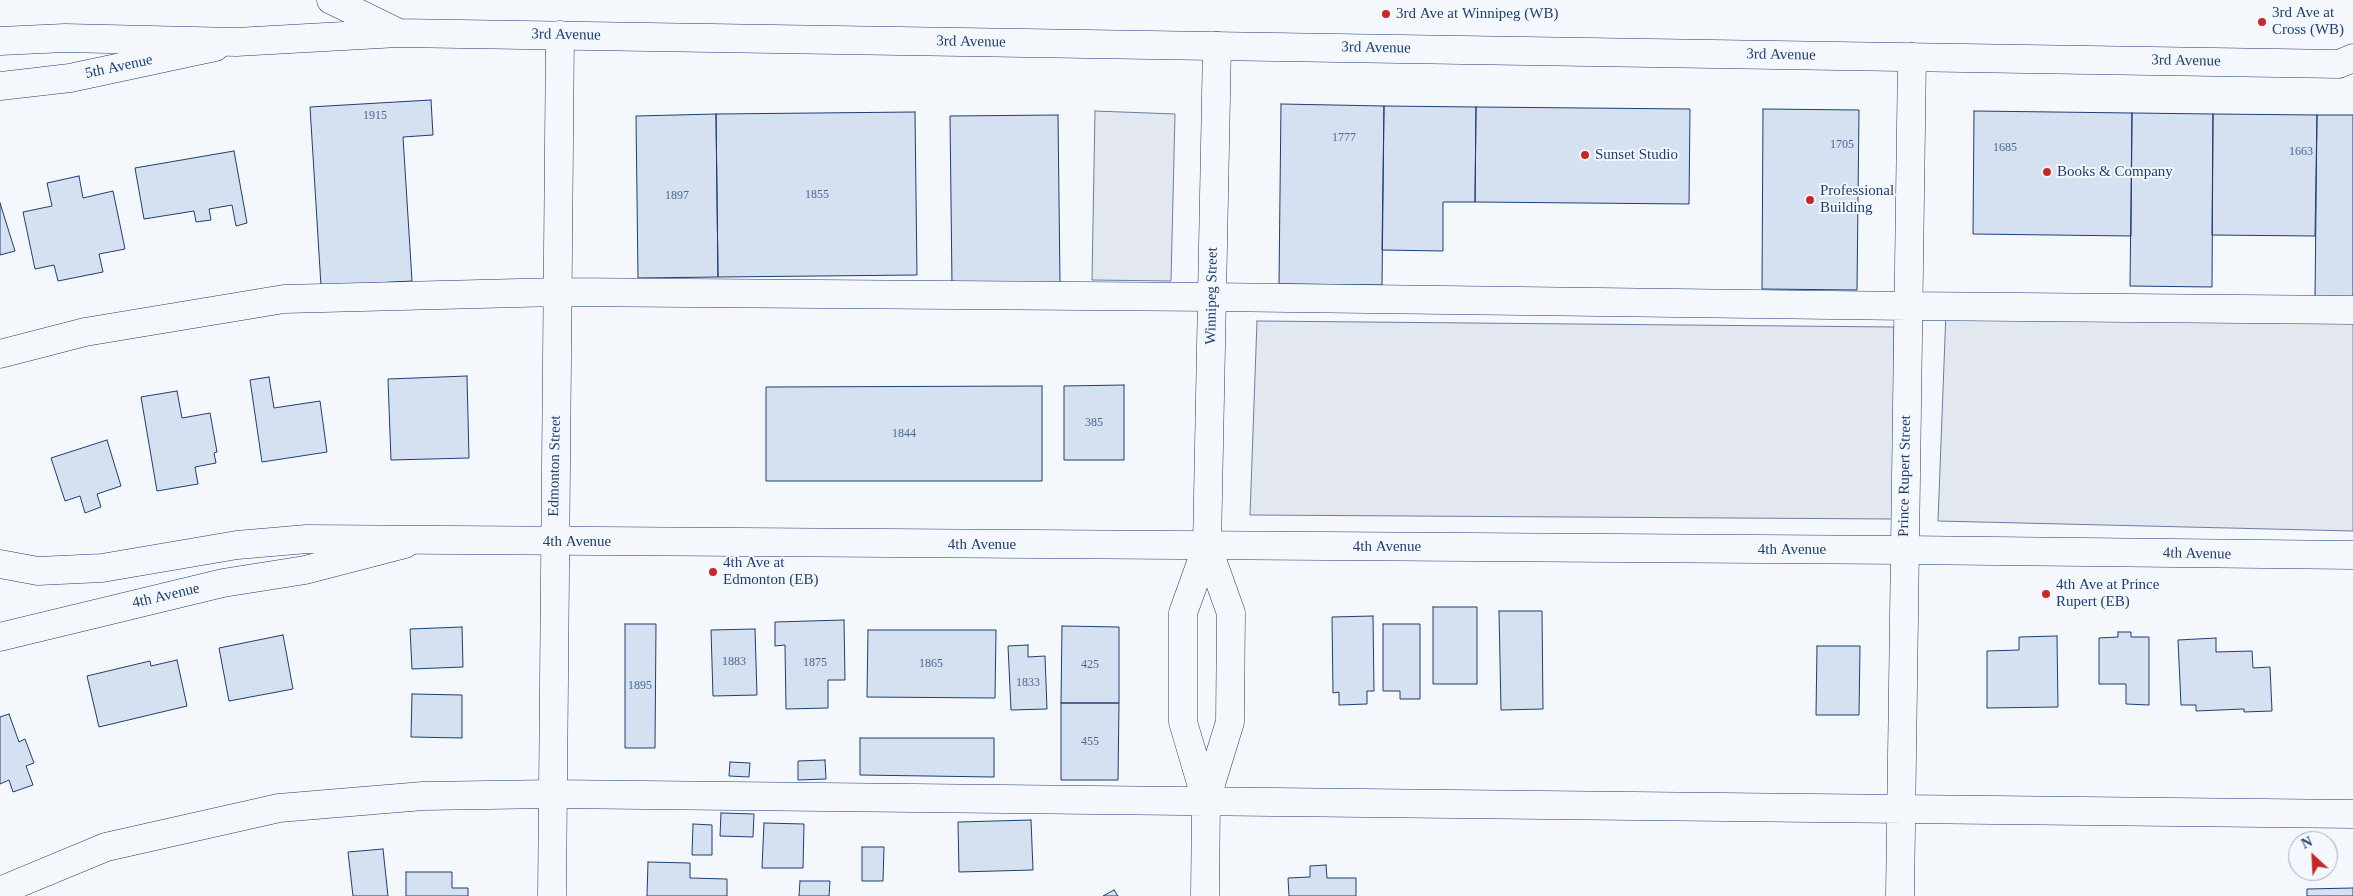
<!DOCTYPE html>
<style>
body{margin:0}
#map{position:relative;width:2353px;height:896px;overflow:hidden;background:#f4f7fb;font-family:Georgia,serif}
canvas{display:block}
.north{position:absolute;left:2288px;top:831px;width:50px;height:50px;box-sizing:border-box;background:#f4f7fb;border:1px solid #9eadc5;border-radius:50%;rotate:335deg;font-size:14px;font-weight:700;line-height:20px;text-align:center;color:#1d3f73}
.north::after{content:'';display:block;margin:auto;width:18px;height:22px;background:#c62828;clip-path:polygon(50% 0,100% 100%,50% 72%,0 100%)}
</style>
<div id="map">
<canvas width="2353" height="896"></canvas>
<div class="north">N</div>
</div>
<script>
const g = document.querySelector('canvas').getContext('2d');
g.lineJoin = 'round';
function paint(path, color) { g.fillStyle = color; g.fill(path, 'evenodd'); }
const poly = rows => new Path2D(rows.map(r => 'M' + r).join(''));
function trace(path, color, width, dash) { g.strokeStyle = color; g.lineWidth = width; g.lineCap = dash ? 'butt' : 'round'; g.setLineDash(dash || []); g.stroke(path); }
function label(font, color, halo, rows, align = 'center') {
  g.font = font + ' Georgia,serif'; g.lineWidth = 4; g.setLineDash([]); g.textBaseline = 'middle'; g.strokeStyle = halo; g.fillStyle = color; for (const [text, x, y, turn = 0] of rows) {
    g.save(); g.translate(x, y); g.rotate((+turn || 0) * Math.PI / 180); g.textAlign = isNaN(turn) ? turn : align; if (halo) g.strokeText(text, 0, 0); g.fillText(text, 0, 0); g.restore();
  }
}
const parking = poly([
 [1095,111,1175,114,1171,281,1092,280,1095,111],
 [1946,312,2353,319,2353,531,1938,521,1946,312],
 [1257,321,1894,327,1894,519,1250,515,1257,321]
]);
const building = poly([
 [431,100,433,135,403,137,412,281,321,286,310,107,431,100],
 [1281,104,1384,106,1382,285,1279,284,1281,104],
 [1384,106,1476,107,1475,202,1443,202,1443,251,1382,250,1384,106],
 [1476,107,1690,109,1689,204,1475,202,1476,107],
 [1763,109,1859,110,1857,290,1762,289,1763,109],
 [1974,111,2132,113,2131,236,1973,234,1974,111],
 [915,112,917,275,718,277,716,114,915,112],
 [2132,113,2213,114,2212,287,2130,286,2132,113],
 [716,114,718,277,638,278,636,116,716,114],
 [2213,114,2317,115,2315,236,2212,235,2213,114],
 [1058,115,1060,283,952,285,950,116,1058,115],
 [2317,115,2353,115,2353,299,2315,298,2317,115],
 [234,151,247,223,236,226,232,205,209,209,211,220,196,222,194,211,144,219,135,168,234,151],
 [79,176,83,198,113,191,125,249,99,254,103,272,58,281,54,265,35,269,23,212,52,206,47,183,79,176],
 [0,203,15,251,0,255,0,203],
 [467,376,469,458,391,460,388,379,467,376],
 [269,377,274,408,320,401,327,452,262,462,250,380,269,377],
 [1124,385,1124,460,1064,460,1064,386,1124,385],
 [1042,386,1042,481,766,481,766,387,1042,386],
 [177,391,182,418,210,413,217,452,214,453,216,463,195,467,198,484,157,491,141,397,177,391],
 [107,440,121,486,97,494,101,507,85,513,80,496,65,501,51,458,107,440],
 [1433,607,1477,607,1477,684,1433,684,1433,607],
 [1499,611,1542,611,1543,709,1501,710,1499,611],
 [1373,616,1374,691,1367,691,1367,704,1339,705,1339,692,1333,693,1332,617,1373,616],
 [844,620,845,680,828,680,828,708,786,709,785,645,775,646,775,622,844,620],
 [625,624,656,624,655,748,625,748,625,624],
 [1383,624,1420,624,1420,699,1400,699,1400,691,1383,691,1383,624],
 [1062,626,1119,627,1119,703,1061,703,1062,626],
 [462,627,463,667,412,669,410,629,462,627],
 [755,629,757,695,713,696,711,630,755,629],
 [868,630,996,630,995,698,867,697,868,630],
 [2118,632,2131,632,2131,637,2149,637,2149,705,2126,704,2126,684,2099,684,2099,638,2118,637,2118,632],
 [283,635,293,689,229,701,219,648,283,635],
 [2057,636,2058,707,1987,708,1987,651,2019,650,2019,637,2057,636],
 [2216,638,2216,652,2252,651,2253,668,2270,667,2272,711,2244,712,2244,709,2196,711,2196,705,2181,705,2178,640,2216,638],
 [1028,645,1028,657,1045,656,1047,709,1011,710,1008,646,1028,645],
 [1817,646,1860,646,1859,715,1816,715,1817,646],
 [177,660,187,706,99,727,87,676,150,661,151,666,177,660],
 [412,694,462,695,462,738,411,737,412,694],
 [1061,703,1119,703,1118,780,1061,780,1061,703],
 [9,714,19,742,25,739,34,763,26,766,33,785,13,792,9,780,0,784,0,717,9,714],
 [860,738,994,738,994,777,860,775,860,738],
 [825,760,826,779,798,780,798,761,825,760],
 [730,762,750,763,749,777,729,776,730,762],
 [721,813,754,814,753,837,720,836,721,813],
 [1031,820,1033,870,959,872,958,822,1031,820],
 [764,823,804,824,803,868,762,868,764,823],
 [693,824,712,825,712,855,692,855,693,824],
 [862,847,884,847,883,881,862,881,862,847],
 [383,849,388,896,353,896,348,852,383,849],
 [648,862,690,863,690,878,727,879,727,896,647,896,648,862],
 [1326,865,1327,878,1356,878,1356,896,1289,896,1288,878,1310,877,1310,866,1326,865],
 [406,872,452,872,452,888,468,888,468,896,406,896,406,872],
 [800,881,830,881,829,896,799,896,800,881],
 [2353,888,2353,896,2307,896,2307,889,2353,888],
 [1114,890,1118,896,1103,896,1114,890]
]);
const minor = poly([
 [0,86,70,78,215,47],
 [0,354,85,332,284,299,558,292,1212,297,1908,306,2353,310],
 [0,637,223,583,305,570,405,544],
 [1206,800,1183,722,1183,613,1207,546,1217,46],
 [0,891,106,847,279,808,423,796,553,794,2353,814],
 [552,896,560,35],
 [1205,896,1206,800,1230,722,1231,613,1207,546],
 [1900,896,1912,57]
]);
const major = poly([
 [331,0,397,32],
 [0,41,65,38,236,42,398,33,2339,64,2353,58],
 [0,564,38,571,102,568,237,545,307,539,1904,550,2353,555]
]);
const markers = [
 [1386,14,5,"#c62828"],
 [2262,22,5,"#c62828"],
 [1585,155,5,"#c62828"],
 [2047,172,5,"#c62828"],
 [1810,200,5,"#c62828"],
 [713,572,5,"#c62828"],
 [2046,594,5,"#c62828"]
];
const numberNames = [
 ["1915",375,116],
 ["1777",1344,138],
 ["1705",1842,145],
 ["1685",2005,148],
 ["1663",2301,152],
 ["1855",817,195],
 ["1897",677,196],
 ["385",1094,423],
 ["1844",904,434],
 ["1883",734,662],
 ["1875",815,663],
 ["1865",931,664],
 ["425",1090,665],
 ["1833",1028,683],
 ["1895",640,686],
 ["455",1090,742]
];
const poiNames = [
 ["3rd Ave at",2272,13],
 ["Cross (WB)",2272,30],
 ["3rd Ave at Winnipeg (WB)",1396,14],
 ["Sunset Studio",1595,155],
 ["Books & Company",2057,172],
 ["Professional",1820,191],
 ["Building",1820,208],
 ["4th Ave at",723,563],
 ["Edmonton (EB)",723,580],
 ["4th Ave at Prince",2056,585],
 ["Rupert (EB)",2056,602]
];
const streetNames = [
 ["3rd Avenue",566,35,1],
 ["3rd Avenue",971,42,1],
 ["3rd Avenue",1376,48,1],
 ["3rd Avenue",1781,55,1],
 ["3rd Avenue",2186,61,1],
 ["5th Avenue",119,67,-12],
 ["Winnipeg Street",1212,296,-89],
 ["Edmonton Street",555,466,-89],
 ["Prince Rupert Street",1905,476,-89],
 ["4th Avenue",577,542],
 ["4th Avenue",982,545],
 ["4th Avenue",1387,547],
 ["4th Avenue",1792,550],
 ["4th Avenue",2197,554,1],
 ["4th Avenue",166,596,-13]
];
paint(parking, '#e3e8f0');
trace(parking, '#687fa3', 1);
paint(building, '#d5e0f0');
trace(building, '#1d3f73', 1);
trace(minor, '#1d3f73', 29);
trace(major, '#1d3f73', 29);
trace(minor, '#f4f7fb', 28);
trace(major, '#f4f7fb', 28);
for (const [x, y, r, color] of markers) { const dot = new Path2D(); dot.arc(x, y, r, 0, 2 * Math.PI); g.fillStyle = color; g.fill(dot); trace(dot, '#f4f7fb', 2); }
label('12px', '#4b6792', null, numberNames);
label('15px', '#1d3f73', '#f4f7fb', poiNames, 'left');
label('15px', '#1d3f73', '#f4f7fb', streetNames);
</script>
